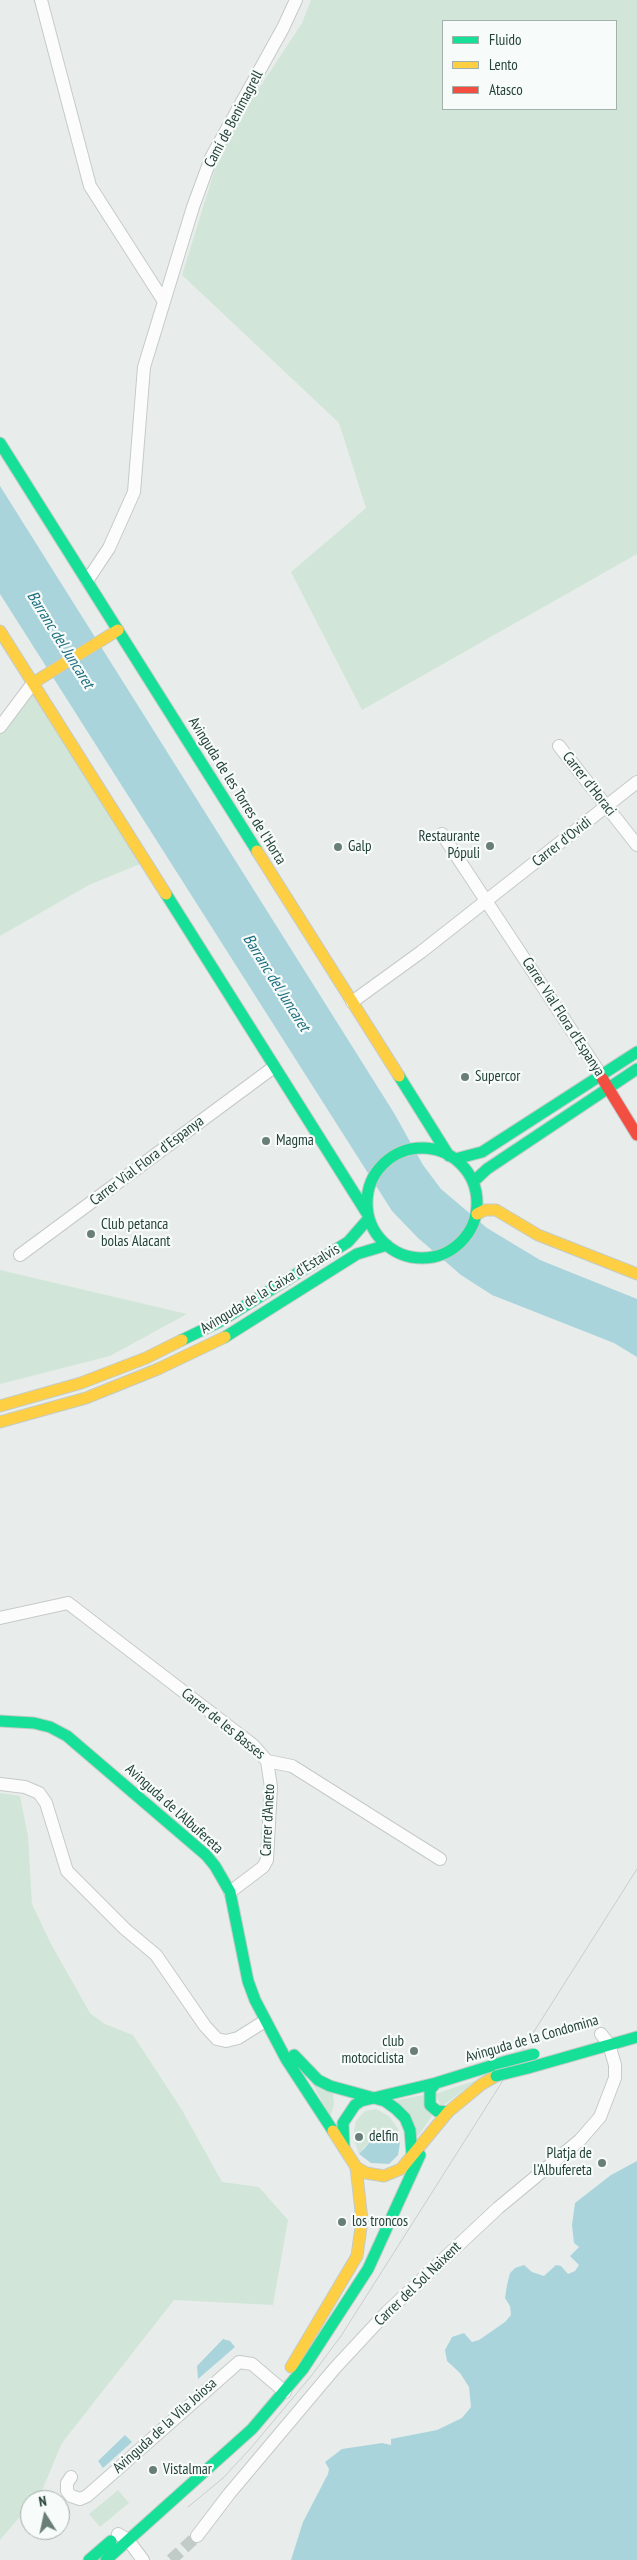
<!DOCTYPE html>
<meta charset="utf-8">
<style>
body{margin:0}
#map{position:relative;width:637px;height:2560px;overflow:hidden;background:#e8edeb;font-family:"PT Sans Narrow",sans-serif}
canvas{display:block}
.legend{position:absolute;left:442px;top:20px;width:175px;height:90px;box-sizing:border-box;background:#f7fbf9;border:1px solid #a3b1ad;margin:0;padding:6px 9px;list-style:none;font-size:15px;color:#24423a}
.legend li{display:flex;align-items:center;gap:10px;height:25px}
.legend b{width:25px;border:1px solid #a3b1ad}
.north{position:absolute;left:20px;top:2490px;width:50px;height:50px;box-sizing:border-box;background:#f7fbf9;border:1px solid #a3b1ad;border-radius:50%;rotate:350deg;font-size:14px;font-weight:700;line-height:20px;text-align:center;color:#24423a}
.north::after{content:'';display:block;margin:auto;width:18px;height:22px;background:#697e78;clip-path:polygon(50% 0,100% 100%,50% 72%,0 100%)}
</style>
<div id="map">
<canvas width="637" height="2560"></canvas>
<ul class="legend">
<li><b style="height:6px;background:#16e098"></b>Fluido</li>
<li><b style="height:6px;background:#ffcf43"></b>Lento</li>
<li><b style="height:6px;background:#f24e42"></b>Atasco</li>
</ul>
<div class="north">N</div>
</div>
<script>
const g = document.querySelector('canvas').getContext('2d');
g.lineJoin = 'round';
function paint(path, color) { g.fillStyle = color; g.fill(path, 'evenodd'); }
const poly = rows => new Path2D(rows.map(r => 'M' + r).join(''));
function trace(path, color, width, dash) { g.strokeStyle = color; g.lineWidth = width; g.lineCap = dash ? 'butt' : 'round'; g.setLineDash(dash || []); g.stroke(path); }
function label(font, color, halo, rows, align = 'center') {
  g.font = font + ' "PT Sans Narrow",sans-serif'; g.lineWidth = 4.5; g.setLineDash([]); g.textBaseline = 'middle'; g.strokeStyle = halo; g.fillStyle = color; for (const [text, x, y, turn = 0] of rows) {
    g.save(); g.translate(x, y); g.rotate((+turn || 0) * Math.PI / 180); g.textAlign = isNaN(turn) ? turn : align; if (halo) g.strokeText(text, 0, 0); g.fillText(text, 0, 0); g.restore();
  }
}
const green = poly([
 [311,0,637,0,637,554,362,710,291,572,366,508,339,423,182,275,223,143,302,23],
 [443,21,616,21,616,109,443,109],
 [33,683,145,862,89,885,0,936,0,720],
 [0,1270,187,1314,110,1356,0,1384],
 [0,1793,20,1796,28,1836,32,1904,51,1944,90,2013,105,2024,133,2035,182,2110,222,2182,259,2187,288,2220,273,2305,174,2300,62,2443,41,2493,34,2500,30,2500,30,2505,0,2540],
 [310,2079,333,2092,334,2105,330,2117],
 [477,2080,444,2105,441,2106,435,2094],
 [423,2095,432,2116,416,2139,393,2101],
 [376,2109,389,2116,398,2129,400,2135,381,2135,365,2146,359,2154,353,2137,356,2121,365,2111],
 [118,2490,129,2503,100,2527,89,2514]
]);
const water = poly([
 [0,486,394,1113,423,1165,441,1189,487,1228,540,1260,637,1299,637,1357,614,1343,492,1295,461,1275,418,1238,392,1211,0,594],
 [392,2134,400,2135,400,2143,398,2155,389,2164,371,2163,359,2154,373,2139],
 [637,2161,637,2560,291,2560,303,2522,328,2474,329,2469,325,2462,342,2449,382,2443,391,2445,391,2439,437,2430,462,2418,471,2407,469,2387,460,2373,447,2361,445,2350,452,2337,464,2333,472,2342,479,2340,505,2322,511,2315,510,2306,505,2298,507,2285,510,2273,515,2268,524,2265,532,2272,544,2276,556,2265,561,2266,568,2274,575,2271,579,2265,570,2256,579,2247,574,2243,572,2225,575,2203,611,2175],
 [223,2339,230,2341,235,2347,198,2379,197,2366],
 [125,2435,132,2442,103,2468,98,2461]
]);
const streetTunnel = poly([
 [171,2560,197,2536]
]);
const street = poly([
 [41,0,90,186,163,300],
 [87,581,109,548,134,492,144,367,193,207,211,158,283,28,296,0],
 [0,727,33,683],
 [559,746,637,845],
 [442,834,601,1075],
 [352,1002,421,952,637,782],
 [20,1255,274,1067],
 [0,1618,68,1603,253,1745,267,1761,292,1766,440,1859],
 [0,1784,25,1787,39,1793,46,1803,67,1871,125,1929,156,1955,205,2026,217,2039,226,2041,238,2038,265,2021],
 [230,1892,263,1867,267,1860,271,1787,267,1761],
 [71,2477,67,2483,67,2491,71,2496,80,2499,87,2496,239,2362,252,2364,285,2392],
 [118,2534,128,2540,143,2560],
 [197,2536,229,2494,335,2368,387,2312,498,2208,580,2140,600,2117,615,2078,615,2065,609,2044,601,2034]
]);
const fast = poly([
 [0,443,257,851],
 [166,894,368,1215],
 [399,1076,449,1156],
 '367 1203a55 55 0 1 1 110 0a55 55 0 1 1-110 0Z',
 [455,1159,482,1152,637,1052],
 [473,1182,487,1169,637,1069],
 [225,1337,357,1254,387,1245],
 [182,1340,219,1322,348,1242,369,1218],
 [0,1721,34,1723,50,1727,67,1736,206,1855,215,1866,230,1892,248,1981,255,2000,286,2059,333,2131],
 [294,2055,318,2080,330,2086,385,2101,396,2109,405,2118,410,2130,412,2155],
 [528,2068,637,2037],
 [436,2083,430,2090,430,2105,437,2111,448,2112],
 [344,2148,343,2123,355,2105,361,2101,436,2083,507,2061],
 [89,2560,111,2541],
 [106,2560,252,2429,303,2369,368,2269,420,2155]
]);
const slow = poly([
 [0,631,166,894],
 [33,683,118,630],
 [257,851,399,1076],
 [477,1214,485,1210,496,1210,538,1235,637,1274],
 [0,1406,81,1383,146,1358,182,1340],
 [0,1422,86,1398,158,1369,225,1337],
 [333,2131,356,2167,366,2173,384,2176,401,2169,448,2112,482,2084,496,2076],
 [291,2367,357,2256,362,2220,356,2167]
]);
const jam = poly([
 [602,1078,637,1135]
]);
const tram = poly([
 [188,2507,223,2478,250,2449,312,2375,341,2336,637,1869]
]);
const fastBridge = poly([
 [507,2061,534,2054],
 [496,2076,528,2068]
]);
const markers = [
 [490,846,5,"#697e78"],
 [338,847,5,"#697e78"],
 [465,1077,5,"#697e78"],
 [266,1141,5,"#697e78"],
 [91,1234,5,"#697e78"],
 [414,2051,5,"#697e78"],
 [359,2137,5,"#697e78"],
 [602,2163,5,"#697e78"],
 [342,2222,5,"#697e78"],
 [153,2470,5,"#697e78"]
];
const streetNames = [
 ["Camí de Benimagrell",234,119,-62],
 ["Carrer d'Horaci",589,784,52],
 ["Avinguda de les Torres de l'Horta",237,791,58],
 ["Carrer d'Ovidi",562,842,-38],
 ["Carrer Vial Flora d'Espanya",563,1017,57],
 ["Carrer Vial Flora d'Espanya",147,1161,-37],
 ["Avinguda de la Caixa d'Estalvis",270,1289,-31],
 ["Carrer de les Basses",223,1724,39],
 ["Avinguda de l'Albufereta",174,1809,42],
 ["Carrer d'Aneto",268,1820,-87],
 ["Avinguda de la Condomina",532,2039,-16],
 ["Carrer del Sol Naixent",418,2284,-44],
 ["Avinguda de la Vila Joiosa",165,2426,-42]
];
const poiNames = [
 ["Restaurante",480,837,"right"],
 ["Pópuli",480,854,"right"],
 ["Galp",348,847],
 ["Supercor",475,1077],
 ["Magma",276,1141],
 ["Club petanca",101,1225],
 ["bolas Alacant",101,1242],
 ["club",404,2042,"right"],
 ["motociclista",404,2059,"right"],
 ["delfin",369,2137],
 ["Platja de",592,2154,"right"],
 ["l'Albufereta",592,2171,"right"],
 ["los troncos",352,2222],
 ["Vistalmar",163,2470]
];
const waterNames = [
 ["Barranc del Juncaret",60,640,58],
 ["Barranc del Juncaret",276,983,58]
];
paint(green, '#d1e6d8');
paint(water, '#a9d4db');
trace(streetTunnel, '#c1cbc8', 12, [12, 6]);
trace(street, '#c5cac8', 14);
trace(fast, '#c3cbc8', 13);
trace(slow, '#c3cbc8', 13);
trace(jam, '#c3cbc8', 13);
trace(street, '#fcfcfc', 12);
trace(fast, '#16e098', 11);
trace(slow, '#ffcf43', 11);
trace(jam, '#f24e42', 11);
trace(tram, '#c9cdcc', 1);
trace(fastBridge, '#c3cbc8', 13, []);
trace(fastBridge, '#16e098', 11);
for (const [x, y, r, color] of markers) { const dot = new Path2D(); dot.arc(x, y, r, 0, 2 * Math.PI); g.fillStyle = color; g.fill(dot); trace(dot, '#f7fbf9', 2); }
label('15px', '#24423a', '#f7fbf9', streetNames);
label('15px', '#24423a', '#f7fbf9', poiNames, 'left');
label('italic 16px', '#1c6f80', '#f7fbf9', waterNames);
</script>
